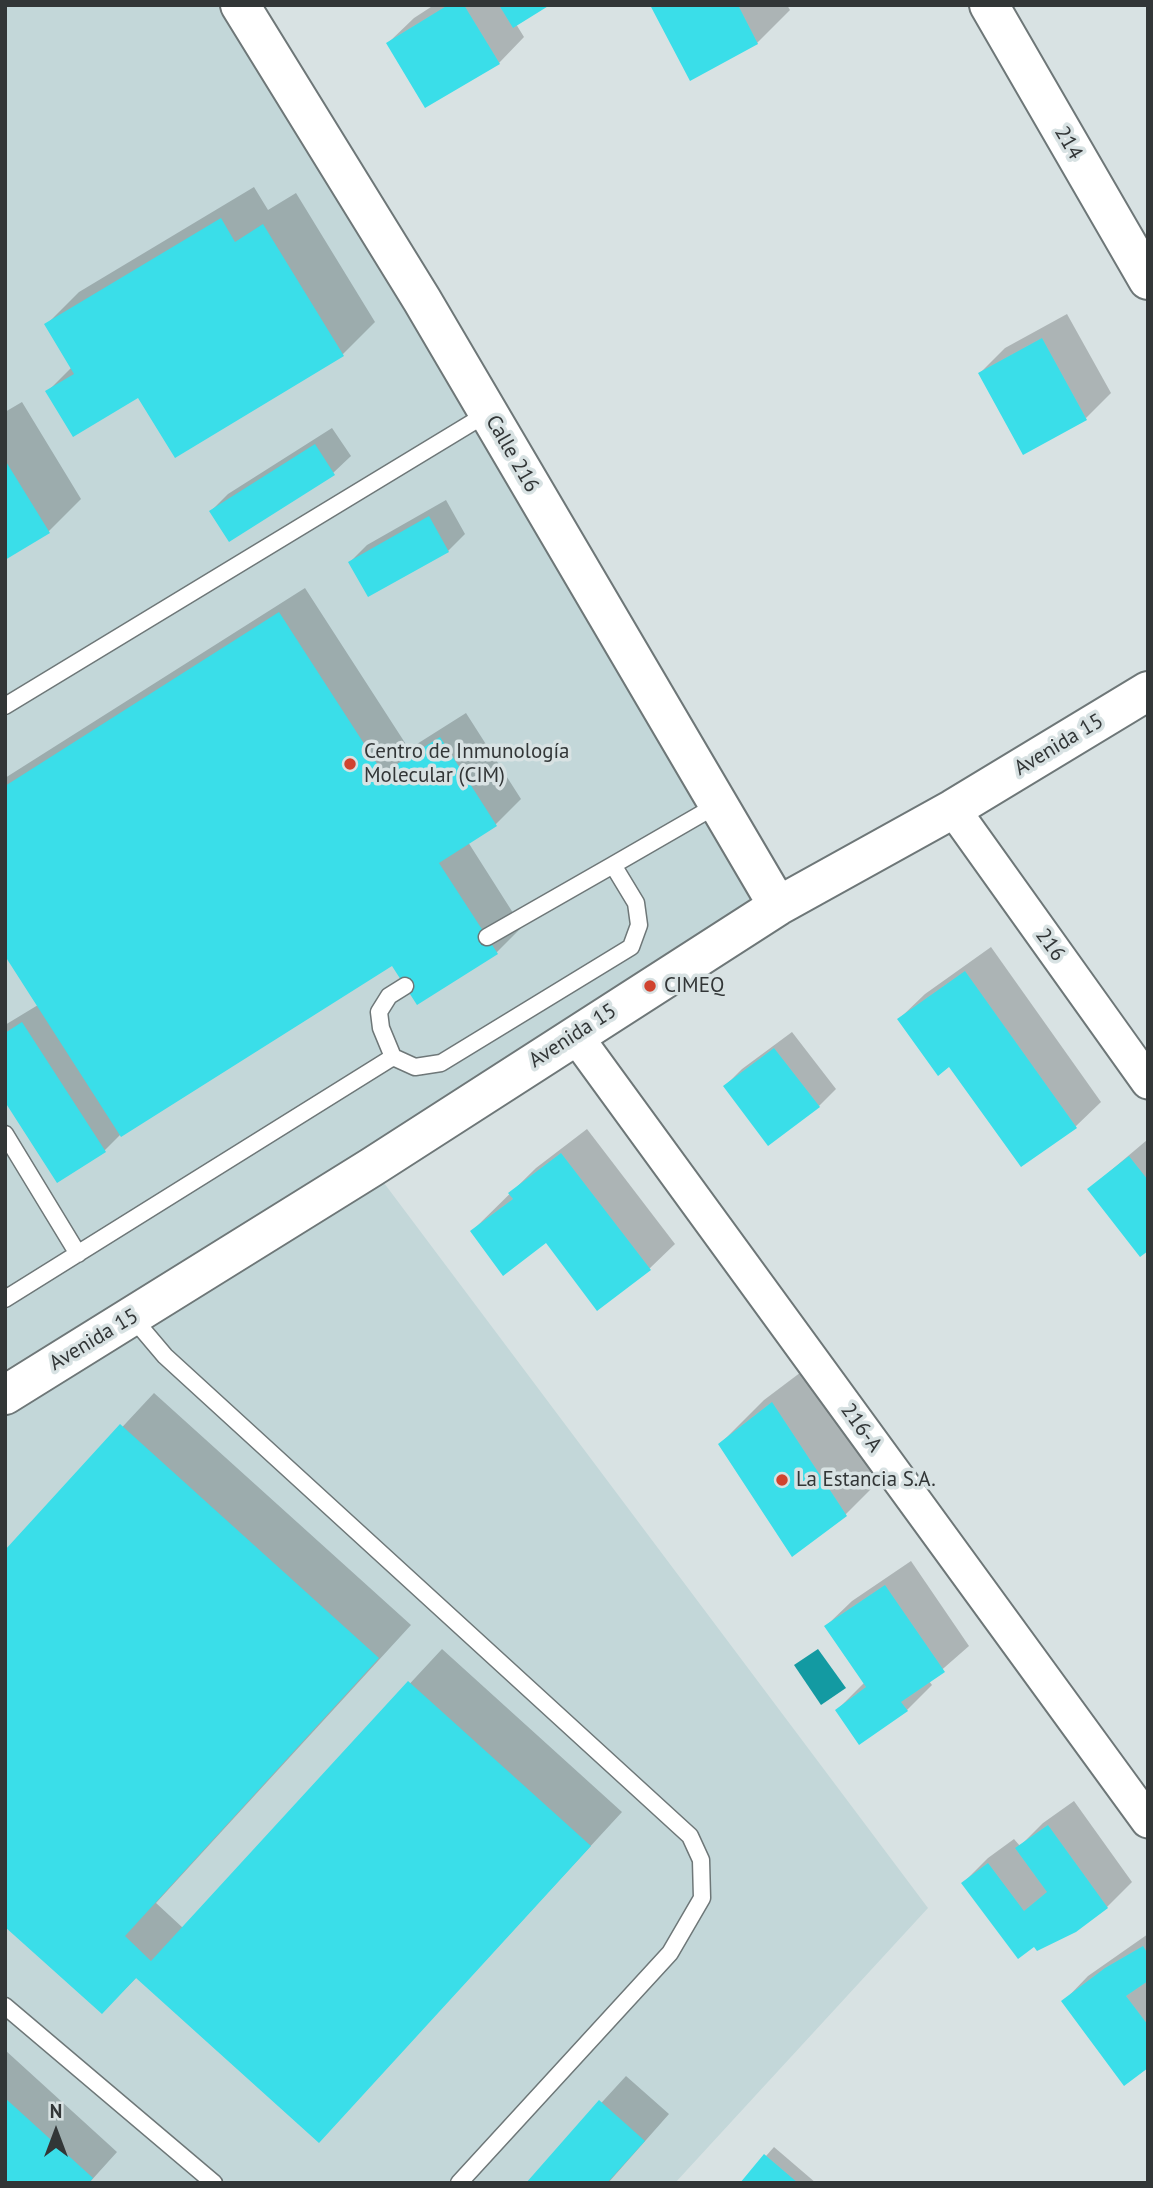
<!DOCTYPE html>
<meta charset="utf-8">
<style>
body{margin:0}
#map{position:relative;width:1153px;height:2188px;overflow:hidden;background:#d8e2e3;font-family:"PT Sans",sans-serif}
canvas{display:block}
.frame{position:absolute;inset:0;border:7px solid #323637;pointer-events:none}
.north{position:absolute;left:21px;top:2097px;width:70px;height:70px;-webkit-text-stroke:5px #d8e2e3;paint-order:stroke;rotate:0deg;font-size:19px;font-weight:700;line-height:28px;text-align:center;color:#323637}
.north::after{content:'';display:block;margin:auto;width:24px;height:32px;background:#323637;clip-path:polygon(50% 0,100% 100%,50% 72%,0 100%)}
</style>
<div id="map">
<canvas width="1153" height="2188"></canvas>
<div class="frame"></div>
<div class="north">N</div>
</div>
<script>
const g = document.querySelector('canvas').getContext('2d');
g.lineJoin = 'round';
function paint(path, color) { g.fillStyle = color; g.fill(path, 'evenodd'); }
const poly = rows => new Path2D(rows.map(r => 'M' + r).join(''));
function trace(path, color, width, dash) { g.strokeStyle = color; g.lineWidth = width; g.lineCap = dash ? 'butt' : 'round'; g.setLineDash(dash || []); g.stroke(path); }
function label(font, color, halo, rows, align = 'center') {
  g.font = font + ' "PT Sans",sans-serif'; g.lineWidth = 7; g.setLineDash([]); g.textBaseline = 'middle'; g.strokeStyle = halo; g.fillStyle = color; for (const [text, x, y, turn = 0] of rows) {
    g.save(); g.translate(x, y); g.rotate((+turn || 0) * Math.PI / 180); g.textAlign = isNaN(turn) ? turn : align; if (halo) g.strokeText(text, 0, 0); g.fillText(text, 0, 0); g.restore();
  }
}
const built = poly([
 [5,5,241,5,770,892,364,1153,5,1370],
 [372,1167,928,1908,675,2183,5,2183,5,1395]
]);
const water = poly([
 [818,1649,846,1688,821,1705,794,1665]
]);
const shadow = poly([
 [434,5,546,5,516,24,524,37,499,63,388,43,414,18],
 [652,5,787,5,790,10,757,43],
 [254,187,268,210,296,193,375,322,343,354,139,395,47,392,72,367,46,325,79,292],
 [1067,314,1111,393,1086,418,980,373,1005,348],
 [22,402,81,499,49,531,5,558,5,412],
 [332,428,351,456,333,473,211,511,228,494],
 [446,500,465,534,448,551,350,562,367,545],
 [305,588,409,749,466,713,521,799,496,824,468,842,522,927,497,952,393,963,121,1134,104,1151,5,1099,5,1025,38,1005,5,953,5,778],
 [991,947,1101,1102,1075,1127,949,1065,899,1019,925,994],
 [792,1032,836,1089,819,1106,725,1086,742,1069],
 [587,1129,675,1244,649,1269,546,1241,472,1231,536,1168],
 [1147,1140,1148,1141,1148,1249,1089,1189],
 [817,1360,889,1471,845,1515,720,1444,764,1400],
 [154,1393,411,1625,156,1903,183,1928,442,1649,622,1812,319,2141,137,1977,102,2012,5,1553],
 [911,1561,969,1646,929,1681,932,1685,907,1710,837,1710,865,1682,826,1626,852,1601],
 [1074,1801,1132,1882,1107,1907,1038,1948,963,1883,988,1858,1014,1839,1020,1846,1043,1823],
 [1148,1934,1148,2066,1063,2002,1088,1976],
 [5,2050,117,2152,89,2183,5,2183],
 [626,2076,669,2114,608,2183,528,2183],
 [774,2147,816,2183,742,2183]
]);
const building = poly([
 [448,5,464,5,500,64,425,108,386,43],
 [499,5,550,5,513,28],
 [650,5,738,5,758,44,690,81],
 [221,218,235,242,263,224,344,356,175,458,138,398,73,437,45,391,74,374,44,324],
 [1042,338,1087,420,1023,455,978,373],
 [315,444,335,475,229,542,209,511],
 [5,460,50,533,5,560],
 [429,516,449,552,368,597,348,562],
 [279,612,383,773,440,737,497,826,439,863,498,954,417,1005,392,966,121,1137,5,956,5,786],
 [965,971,1077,1128,1021,1167,949,1067,938,1076,897,1019],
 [22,1022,106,1152,57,1183,5,1102,5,1033],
 [774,1048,820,1107,768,1146,723,1086],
 [561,1153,651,1270,597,1311,546,1243,503,1276,470,1231,513,1199,508,1193],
 [1129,1156,1148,1180,1148,1251,1140,1257,1087,1189],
 [772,1402,847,1516,792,1557,718,1444],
 [120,1424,379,1658,125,1936,151,1961,408,1681,591,1846,319,2143,136,1978,102,2014,5,1927,5,1550],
 [885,1585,945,1672,901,1702,908,1711,859,1745,835,1710,866,1687,824,1626],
 [1048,1825,1108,1908,1076,1932,1037,1951,1034,1947,1018,1959,961,1883,988,1863,1024,1911,1047,1892,1015,1848],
 [1143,1946,1148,1954,1148,1981,1126,1996,1148,2025,1148,2068,1124,2086,1061,2001,1105,1968],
 [5,2098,93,2178,89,2183,5,2183],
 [599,2100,645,2141,607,2183,526,2183],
 [764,2154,798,2183,740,2183]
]);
const service = poly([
 [5,706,488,413],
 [613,865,717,805],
 [405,986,389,996,379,1012,381,1028,393,1057,415,1067,441,1063,631,947,639,925,636,903,613,865,487,937],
 [5,1134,78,1254],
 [5,1299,393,1057],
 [132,1317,165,1356,690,1836,701,1860,702,1898,670,1953,459,2183],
 [5,2006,214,2183]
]);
const minor = poly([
 [953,809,1148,1082],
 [575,1035,1148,1821]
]);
const tertiary = poly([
 [240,5,422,300,778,906],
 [989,5,1148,280],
 [5,1395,372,1167,778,906,953,809,1148,691]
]);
const markers = [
 [350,764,7,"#d0432f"],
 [650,986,7,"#d0432f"],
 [782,1480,7,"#d0432f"]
];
const streetNames = [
 ["214",1068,143,60],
 ["Calle 216",512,454,60],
 ["Avenida 15",1059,745,-31],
 ["216",1050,945,54],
 ["Avenida 15",573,1036,-33],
 ["Avenida 15",94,1340,-31],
 ["216-A",861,1428,54]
];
const poiNames = [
 ["Centro de Inmunología",364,752],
 ["Molecular (CIM)",364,776],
 ["CIMEQ",664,986],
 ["La Estancia S.A.",796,1480]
];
paint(built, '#c3d7d9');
paint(water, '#139aa2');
paint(shadow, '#0003');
paint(building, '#3adee9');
trace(service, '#6e7778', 19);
trace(minor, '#6e7778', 37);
trace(tertiary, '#6e7778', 42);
trace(service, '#fff', 16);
trace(minor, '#fff', 33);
trace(tertiary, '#fff', 38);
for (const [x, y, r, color] of markers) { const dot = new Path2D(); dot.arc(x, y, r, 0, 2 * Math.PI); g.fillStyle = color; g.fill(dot); trace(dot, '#d8e2e3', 2.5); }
label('21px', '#323637', '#d8e2e3', streetNames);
label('21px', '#323637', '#d8e2e3', poiNames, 'left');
</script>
